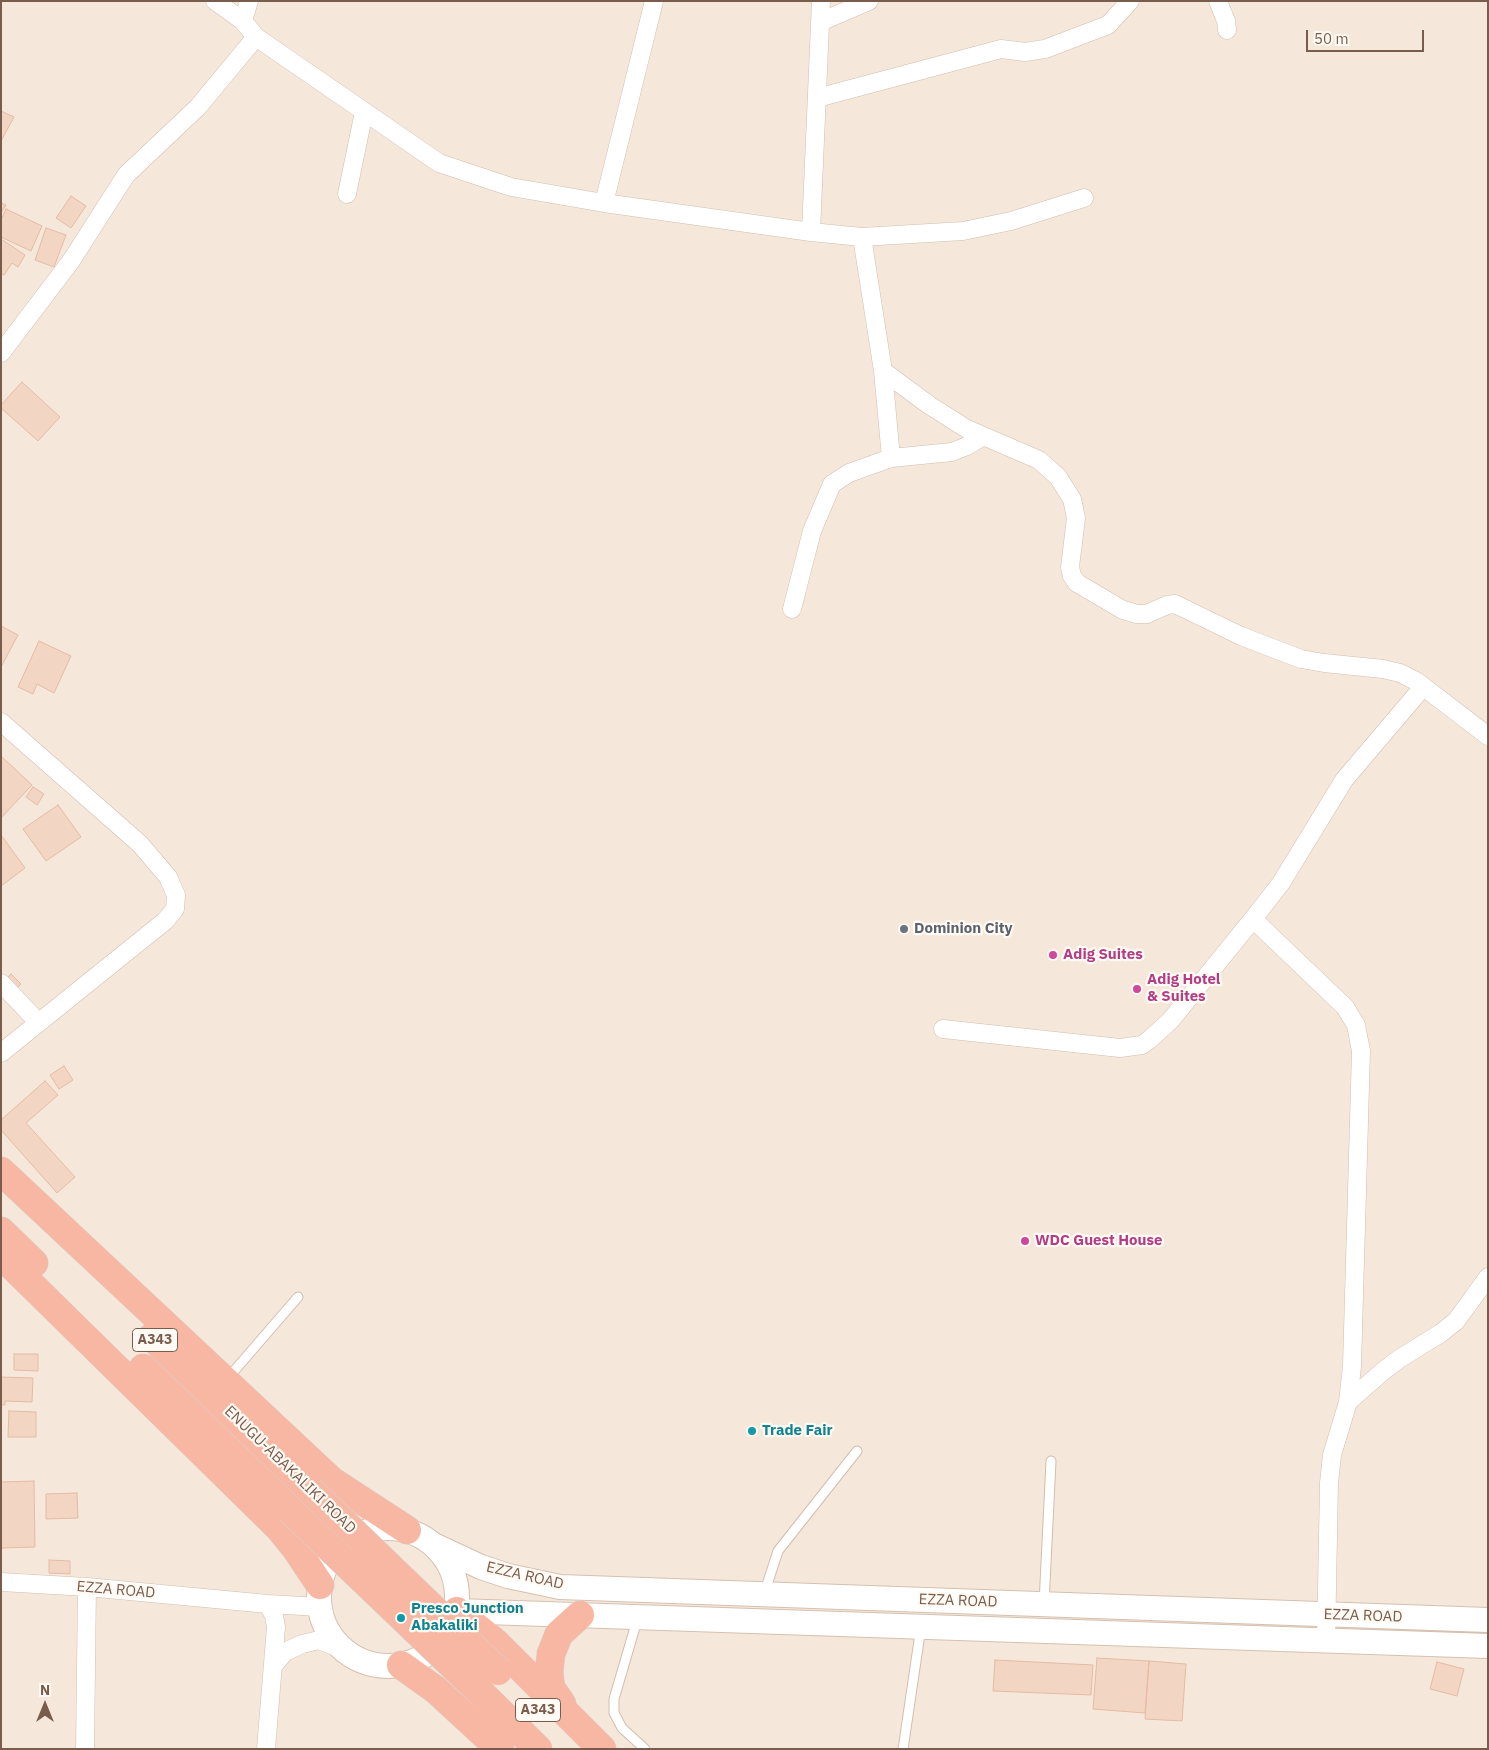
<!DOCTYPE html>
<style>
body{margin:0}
#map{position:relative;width:1489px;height:1750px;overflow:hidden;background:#fdf6ec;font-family:"IBM Plex Sans",sans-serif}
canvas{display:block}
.frame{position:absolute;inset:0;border:2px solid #7a5c4d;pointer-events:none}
.north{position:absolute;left:20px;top:1680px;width:50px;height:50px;-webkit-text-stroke:4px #fffaf3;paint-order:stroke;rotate:0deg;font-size:14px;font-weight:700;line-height:20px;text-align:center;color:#7a5c4d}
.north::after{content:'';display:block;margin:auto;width:18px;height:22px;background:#7a5c4d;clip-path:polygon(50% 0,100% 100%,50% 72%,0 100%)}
.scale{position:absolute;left:1306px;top:30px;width:118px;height:22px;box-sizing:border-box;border:2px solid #7a5c4d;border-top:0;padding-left:6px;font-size:15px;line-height:18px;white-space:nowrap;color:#7a5c4d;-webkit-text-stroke:4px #fffaf3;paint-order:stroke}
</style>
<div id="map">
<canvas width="1489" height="1750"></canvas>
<div class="frame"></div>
<div class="north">N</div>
<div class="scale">50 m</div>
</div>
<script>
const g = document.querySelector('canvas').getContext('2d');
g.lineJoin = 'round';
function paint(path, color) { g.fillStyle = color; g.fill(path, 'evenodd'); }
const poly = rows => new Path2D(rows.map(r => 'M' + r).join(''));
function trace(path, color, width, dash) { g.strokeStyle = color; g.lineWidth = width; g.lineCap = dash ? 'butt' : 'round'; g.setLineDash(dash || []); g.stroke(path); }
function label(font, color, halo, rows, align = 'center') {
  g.font = font + ' "IBM Plex Sans",sans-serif'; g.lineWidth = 4.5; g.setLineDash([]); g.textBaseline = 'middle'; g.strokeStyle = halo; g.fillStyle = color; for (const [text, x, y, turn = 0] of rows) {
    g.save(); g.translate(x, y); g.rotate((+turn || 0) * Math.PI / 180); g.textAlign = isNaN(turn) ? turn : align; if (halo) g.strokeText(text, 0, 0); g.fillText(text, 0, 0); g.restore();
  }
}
const residential = poly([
 [1,1,1488,1,1488,1749,1,1749]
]);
const building = poly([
 [1,111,14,117,1,141,1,111],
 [71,196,86,206,71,228,56,218,71,196],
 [1,203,6,205,1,213,1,203],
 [6,209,42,226,31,251,1,237,1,220,6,209],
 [46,228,66,235,54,267,35,260,46,228],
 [1,239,25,255,18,267,12,263,4,275,1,273,1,239],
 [22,382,60,417,38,441,1,408,1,405,22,382],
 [1,626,18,635,1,667,1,626],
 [39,641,71,656,54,693,37,684,33,694,18,687,39,641],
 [1,756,32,785,1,818,1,756],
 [33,787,44,794,37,805,26,797,33,787],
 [58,805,81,837,46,861,23,829,58,805],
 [1,835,25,868,1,886,1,835],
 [11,974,21,984,12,993,2,983,11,974],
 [64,1066,73,1080,59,1089,50,1075,64,1066],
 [45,1081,58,1095,26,1123,75,1177,57,1193,1,1130,1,1120,45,1081],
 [14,1354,38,1354,38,1371,14,1370,14,1354],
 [1,1377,33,1378,32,1402,5,1401,5,1405,1,1405,1,1377],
 [9,1411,36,1412,36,1437,8,1437,9,1411],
 [34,1481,35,1547,1,1548,1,1482,34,1481],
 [77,1493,78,1518,46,1519,46,1494,77,1493],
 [49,1560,70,1561,70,1574,49,1573,49,1560],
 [1097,1658,1149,1661,1145,1713,1093,1709,1097,1658],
 [995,1660,1093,1665,1091,1695,993,1691,995,1660],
 [1149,1661,1186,1664,1182,1721,1145,1719,1149,1661],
 [1437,1662,1464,1669,1457,1696,1430,1689,1437,1662]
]);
const lane = poly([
 [228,1378,298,1297],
 [764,1594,778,1551,857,1451],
 [1044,1604,1051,1461],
 [638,1617,614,1699,614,1713,622,1728,645,1749],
 [903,1749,921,1627]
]);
const street = poly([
 [215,1,243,21,256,37,439,163,511,187,604,203,811,232,862,237,963,231,1011,221,1084,198],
 [1218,1,1226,21,1227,30],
 [243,21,249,1],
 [820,22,869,1],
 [817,98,1001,49,1025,52,1045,49,1108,25,1130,1],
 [347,194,364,112],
 [604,203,654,1],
 [811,232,821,1],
 [862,237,883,371,891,458],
 [1,353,71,261,126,175,198,107,256,37],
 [883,371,929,405,967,429,1039,460,1058,477,1072,499,1076,518,1070,567,1072,576,1077,583,1123,610,1137,614,1147,614,1167,605,1175,604,1241,636,1301,659,1324,663,1383,669,1400,673,1416,681,1488,736],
 [792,609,812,531,832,484,849,473,891,458,952,452,967,446,983,436],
 [1,722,140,844,168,877,176,895,175,909,165,921,1,1053],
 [1253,919,1345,1007,1356,1025,1361,1051,1352,1366,1348,1402,1332,1455,1329,1483,1326,1641],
 [1,983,38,1022],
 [943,1029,1120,1048,1142,1045,1149,1040,1170,1021,1253,919,1281,883,1344,780,1423,687],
 [1348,1402,1382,1372,1399,1359,1441,1333,1456,1321,1488,1277],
 [1,1582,87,1587,268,1604,320,1607],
 [273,1666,285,1652,302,1644,319,1640,342,1649],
 [85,1749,87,1587],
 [266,1749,276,1627,274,1616,268,1604]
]);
const secondary = poly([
 '319 1597a69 69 0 1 1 138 0a69 69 0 1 1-138 0Z',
 [436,1546,481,1567,508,1576,560,1587,1488,1620],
 [457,1611,1488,1646]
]);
const highway = poly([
 [1,1171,332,1481,407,1530],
 [1,1231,34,1263],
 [1,1255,279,1528,296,1549,320,1585],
 [152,1337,309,1489],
 [143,1368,290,1510],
 [457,1611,496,1643,602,1749],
 [401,1665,436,1690,500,1749],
 [477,1689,538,1749],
 [562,1704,551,1688,549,1672,551,1654,559,1634,580,1615]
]);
const highwayBridge = poly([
 [309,1489,498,1671],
 [290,1510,477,1689]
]);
const markers = [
 [904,929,5,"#6b7280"],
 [1053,955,5,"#d1479c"],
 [1137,989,5,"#d1479c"],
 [1025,1241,5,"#d1479c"],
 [752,1431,5,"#0f9aa8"],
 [401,1618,5,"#0f9aa8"]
];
const shields = [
 [155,1340,45],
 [538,1710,45]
];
const shieldNames = [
 ["A343",155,1340],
 ["A343",538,1710]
];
const worshipNames = [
 ["Dominion City",914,929]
];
const hotelNames = [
 ["Adig Suites",1063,955],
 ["Adig Hotel",1147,980],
 ["& Suites",1147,997],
 ["WDC Guest House",1035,1241]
];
const cultureNames = [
 ["Trade Fair",762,1431],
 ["Presco Junction",411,1609],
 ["Abakaliki",411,1626]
];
const streetNames = [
 ["ENUGU-ABAKALIKI ROAD",290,1470,44],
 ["EZZA ROAD",525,1576,13],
 ["EZZA ROAD",116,1590,5],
 ["EZZA ROAD",958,1601,2],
 ["EZZA ROAD",1363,1616,2]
];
paint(residential, '#f5e8da');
paint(building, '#f3d5c3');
trace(building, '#e6bba3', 1);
trace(lane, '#d1beb0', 11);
trace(street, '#d1beb0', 19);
trace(secondary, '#d6c0b0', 26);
trace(highway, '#dad1cd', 29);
trace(lane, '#fff', 9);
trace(street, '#fff', 18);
trace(secondary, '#fff', 24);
trace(highway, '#f7b7a3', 28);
trace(highwayBridge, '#dad1cd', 29, []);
trace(highwayBridge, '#f7b7a3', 28);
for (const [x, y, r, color] of markers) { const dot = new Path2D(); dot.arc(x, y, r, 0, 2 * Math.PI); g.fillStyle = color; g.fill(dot); trace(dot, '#fffaf3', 2); }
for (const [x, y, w] of shields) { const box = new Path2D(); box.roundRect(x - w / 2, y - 11.5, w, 23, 4); g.fillStyle = '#fffaf3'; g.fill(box); trace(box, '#7a5c4d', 1); }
label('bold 14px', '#7a5c4d', null, shieldNames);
label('bold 15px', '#5b616d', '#fffaf3', worshipNames, 'left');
label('bold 15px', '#b23c85', '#fffaf3', hotelNames, 'left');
label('bold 15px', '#0d838f', '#fffaf3', cultureNames, 'left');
label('15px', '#7a5c4d', '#fffaf3', streetNames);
</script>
